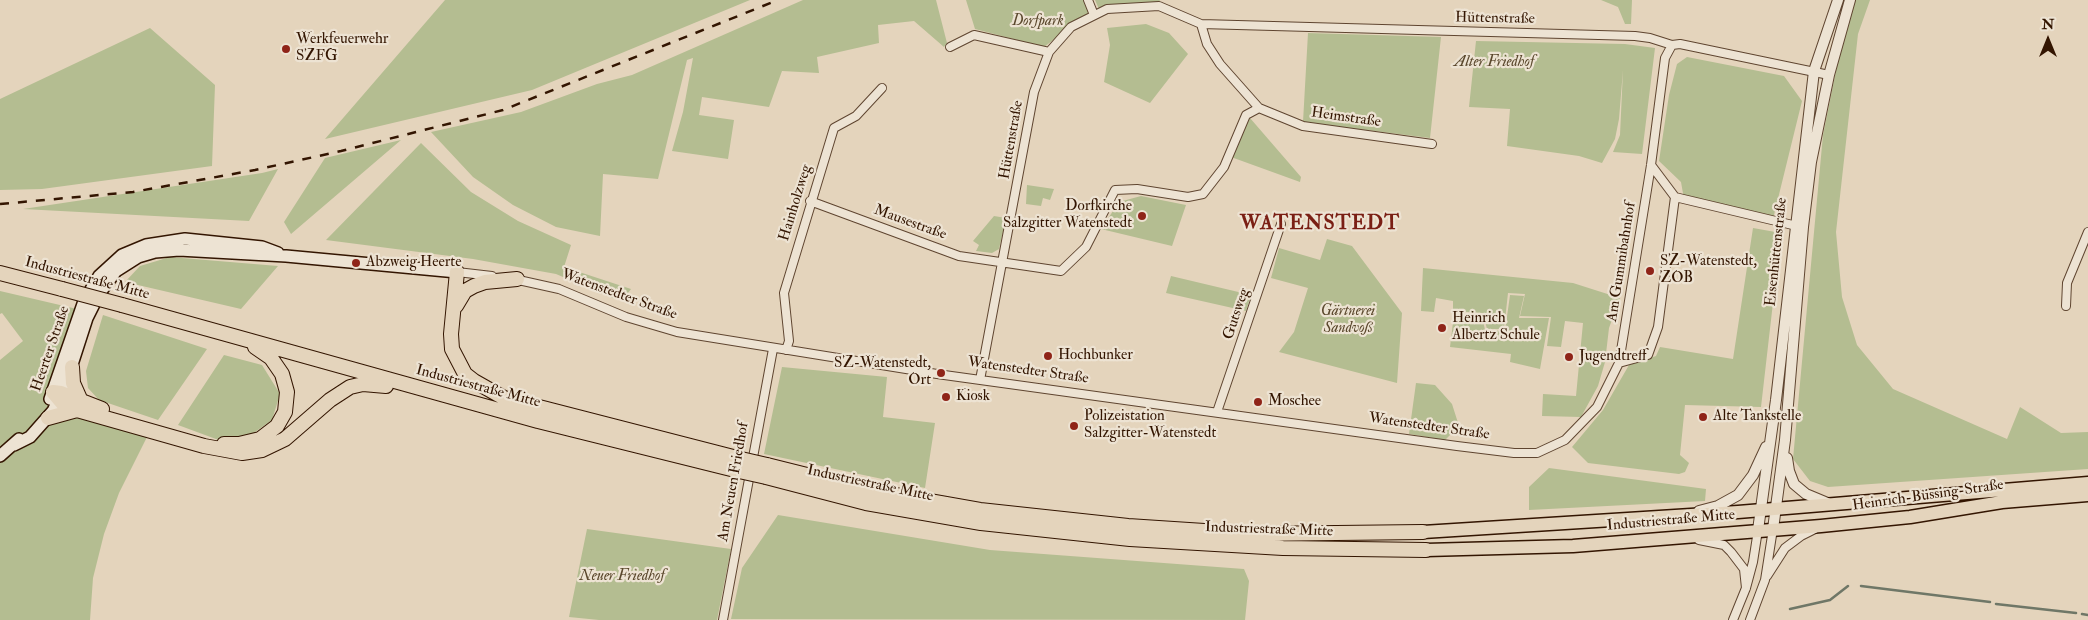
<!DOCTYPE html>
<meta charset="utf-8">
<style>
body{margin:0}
#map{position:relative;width:2088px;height:620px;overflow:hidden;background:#e4d4bc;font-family:"IM FELL Double Pica",serif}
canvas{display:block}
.north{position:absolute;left:2023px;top:15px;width:50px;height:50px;-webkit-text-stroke:4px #ede3d3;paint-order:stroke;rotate:0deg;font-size:14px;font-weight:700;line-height:20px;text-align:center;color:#331501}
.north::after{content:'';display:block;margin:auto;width:18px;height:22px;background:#331501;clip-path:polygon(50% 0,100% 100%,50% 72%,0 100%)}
</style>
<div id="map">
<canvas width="2088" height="620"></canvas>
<div class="north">N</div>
</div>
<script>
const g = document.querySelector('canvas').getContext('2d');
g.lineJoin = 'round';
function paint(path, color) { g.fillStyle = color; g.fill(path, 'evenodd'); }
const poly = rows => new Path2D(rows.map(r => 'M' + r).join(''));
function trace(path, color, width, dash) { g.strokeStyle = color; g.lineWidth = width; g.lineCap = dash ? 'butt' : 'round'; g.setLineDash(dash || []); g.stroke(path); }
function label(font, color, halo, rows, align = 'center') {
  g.font = font + ' "IM FELL Double Pica",serif'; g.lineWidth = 4.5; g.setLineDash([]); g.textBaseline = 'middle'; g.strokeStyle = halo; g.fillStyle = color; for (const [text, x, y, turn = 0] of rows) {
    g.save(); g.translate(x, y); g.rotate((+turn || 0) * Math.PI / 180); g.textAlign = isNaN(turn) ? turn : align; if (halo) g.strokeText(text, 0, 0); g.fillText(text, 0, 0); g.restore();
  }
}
const green = poly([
 [445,0,750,0,532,90,325,139],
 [803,0,936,0,947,43,944,47,914,21,878,25,879,43,817,57,819,73,782,71,769,107,702,97,699,115,734,120,728,159,672,151,683,112,693,58,687,60,658,179,603,174,600,236,556,227,513,205,473,177,431,132,521,112,597,84,632,75],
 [966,0,1084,0,1089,13,1044,47,975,29],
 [1095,0,1160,0,1158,4,1104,6,1099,9],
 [1601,0,1632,0,1631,24,1625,24,1618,7],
 [1854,0,1870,0,1858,34,1836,232,1842,297,1857,345,1893,389,2007,439,2020,407,2061,433,2088,432,2088,469,1828,487,1810,481,1793,459,1823,135,1841,46],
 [1146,24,1169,33,1188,54,1150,103,1104,82,1110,45,1107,28],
 [150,28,215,85,212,166,42,189,0,190,0,99],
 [1308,33,1441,37,1430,138,1303,122],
 [1476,41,1625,44,1655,48,1642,154,1613,152,1620,135,1623,70,1619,119,1615,139,1602,163,1579,156,1507,146,1510,109,1469,107],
 [1687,57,1784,76,1802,101,1772,223,1684,199,1681,182,1659,161,1669,95,1677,64],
 [1250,118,1301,177,1300,182,1231,157,1246,121],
 [401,140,291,234,284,222,325,158],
 [421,143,471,192,518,221,571,245,564,267,631,289,625,297,615,299,556,274,473,259,326,240],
 [278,169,249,221,23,209,262,173],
 [1027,185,1054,189,1050,200,1043,198,1041,206,1026,204],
 [1141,196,1186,205,1172,246,1101,229,1119,202],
 [994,216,1006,218,999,249,992,253,976,251,979,245,973,241],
 [1753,228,1781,233,1761,407,1685,405,1680,455,1689,463,1685,472,1679,474,1588,463,1572,447,1603,410,1629,365,1656,356,1660,347,1733,359],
 [1327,239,1352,246,1402,313,1397,383,1279,352,1294,332,1308,288,1271,278,1279,248,1320,260],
 [170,257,278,266,241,309,125,282,140,266],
 [1423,268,1573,283,1620,298,1609,328,1605,362,1598,386,1581,417,1542,416,1543,394,1576,396,1583,323,1565,321,1561,347,1547,346,1551,317,1520,316,1525,294,1508,293,1504,329,1487,329,1483,313,1453,311,1453,301,1436,298,1434,312,1421,311],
 [1171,276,1251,295,1246,311,1166,293],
 [0,291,77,309,50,393,148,435,119,493,104,534,93,578,90,620,0,620,0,360,23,341,2,313,0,314],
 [1510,295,1524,296,1519,318,1549,318,1540,369,1510,362,1511,354,1450,347,1454,314,1482,316,1485,330,1505,331],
 [103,315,207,349,158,420,99,400,88,388,86,371],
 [224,355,262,365,280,394,272,420,248,437,224,442,178,425],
 [782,367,887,377,883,417,935,423,925,488,764,454],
 [1416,383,1435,385,1452,404,1459,426,1445,440,1409,434],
 [1549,468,1706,489,1705,501,1529,510,1529,487],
 [778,515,990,550,1244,569,1249,581,1245,620,731,619,742,568],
 [587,529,731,549,717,620,599,620,569,617]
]);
const stream = poly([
 [1861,586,1990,602],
 [1996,604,2076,613],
 [1790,609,1830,600,1848,586],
 [2082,614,2088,615]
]);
const minor = poly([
 [1088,0,1094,15],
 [1201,24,1207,44,1220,64,1259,108,1303,126,1432,144],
 [950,47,974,35,1049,52],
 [1651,165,1675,197,1801,227],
 [810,201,959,256,1061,271,1086,247,1115,190,1137,189,1188,197,1203,194,1224,167,1246,115,1259,108],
 [457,272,492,276],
 [514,279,559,289,626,317,677,332,937,374,1457,446,1514,453,1537,453,1565,440,1597,407,1619,363,1651,165,1665,58,1672,45],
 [2066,306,2067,283,2088,232],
 [786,350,789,341,784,293,834,128,856,116,882,88],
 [1619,363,1648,355,1658,327,1675,197],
 [980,380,1034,92,1049,52,1071,27,1107,9,1159,6,1201,24,1635,36,1650,38,1672,45,1680,44,1829,75],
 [1217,412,1281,224],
 [1699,540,1724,545,1731,552,1744,569,1746,588],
 [1767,576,1785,548,1801,536,1815,529],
 [723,620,773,349],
 [1733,620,1746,588,1753,562,1758,530],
 [1750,620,1765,580,1773,529]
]);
const tertiary = poly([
 [1787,458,1789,471,1794,484,1806,494,1830,504],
 [1699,511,1718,506,1738,495,1753,475,1766,447],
 [1773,529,1785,440,1803,227,1811,162,1829,75,1850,0],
 [1758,530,1776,400,1814,71,1838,0]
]);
const secondary = poly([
 [50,399,84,301,99,276,122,255,146,245,185,239,262,247,278,253],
 [14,445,30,437,53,411,66,383,87,318,99,294,116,271,138,257,155,252,179,250,286,256,457,272],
 [0,456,19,439]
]);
const primary = poly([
 [1423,532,1738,512,2088,483],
 [1426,550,1573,546,1821,526,1910,517,2002,502,2088,495]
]);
const trunk = poly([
 [457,272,451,334,452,349,465,374,474,381,504,398,741,459],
 [0,273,62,289],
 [122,305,538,421,739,471],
 [456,306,465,291,474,286,485,282,517,279],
 [72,367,73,383,81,401],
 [53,392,64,405,77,410,204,446,242,453,262,450,285,439,330,400,350,387,363,384,386,386],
 [53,392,61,393,102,409],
 [48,418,77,410],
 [224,444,239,444,260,439,277,426,285,412,287,392,282,374,271,358,255,347],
 [767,465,867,490,980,510,1128,526,1250,534,1423,532],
 [766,477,866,503,981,523,1130,539,1283,548,1426,550]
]);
const rail = poly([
 [0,204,133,192,255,170,341,151,503,110,778,0]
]);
const trunkBridge = poly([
 [62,289,122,305],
 [741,459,767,465],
 [739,471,766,477]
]);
const markers = [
 [286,49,5,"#8f2418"],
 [1142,216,5,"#8f2418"],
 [356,263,5,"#8f2418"],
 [1650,271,5,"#8f2418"],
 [1442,328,5,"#8f2418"],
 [1048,356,5,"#8f2418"],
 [1569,357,5,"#8f2418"],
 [941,373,5,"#8f2418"],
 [946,397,5,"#8f2418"],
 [1258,402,5,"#8f2418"],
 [1703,417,5,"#8f2418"],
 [1074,426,5,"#8f2418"]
];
const streetNames = [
 ["Hüttenstraße",1495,19,1],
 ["Heimstraße",1346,118,8],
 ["Hüttenstraße",1012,140,-80],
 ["Hainholzweg",796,203,-73],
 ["Mausestraße",910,223,20],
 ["Eisenhüttenstraße",1777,252,-84],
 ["Am Gummibahnhof",1622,262,-81],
 ["Industriestraße Mitte",87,279,15],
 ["Watenstedter Straße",619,295,20],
 ["Gutsweg",1237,314,-71],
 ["Heerter Straße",51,349,-71],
 ["Watenstedter Straße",1028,371,8],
 ["Industriestraße Mitte",478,387,15],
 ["Watenstedter Straße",1429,427,8],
 ["Am Neuen Friedhof",734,482,-80],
 ["Industriestraße Mitte",870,484,12],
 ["Heinrich-Büssing-Straße",1928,496,-8],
 ["Industriestraße Mitte",1671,521,-5],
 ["Industriestraße Mitte",1269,530,2]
];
const parkNames = [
 ["Dorfpark",1038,22],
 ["Alter Friedhof",1494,63],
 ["Gärtnerei",1348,312],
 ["Sandvoß",1348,329],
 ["Neuer Friedhof",622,577]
];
const poiNames = [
 ["Werkfeuerwehr",296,40],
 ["SZFG",296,57],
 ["Dorfkirche",1132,207,"right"],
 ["Salzgitter Watenstedt",1132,224,"right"],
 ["SZ-Watenstedt,",1660,262],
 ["ZOB",1660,279],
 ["Abzweig Heerte",366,263],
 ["Heinrich",1452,319],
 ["Albertz Schule",1452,336],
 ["Hochbunker",1058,356],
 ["Jugendtreff",1579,357],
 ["SZ-Watenstedt,",931,364,"right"],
 ["Ort",931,381,"right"],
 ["Kiosk",956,397],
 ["Moschee",1268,402],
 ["Polizeistation",1084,417],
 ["Salzgitter-Watenstedt",1084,434],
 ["Alte Tankstelle",1713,417]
];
const districtNames = [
 ["WATENSTEDT",1320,225]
];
paint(green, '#b4bd91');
trace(stream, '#6f7767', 2.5);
trace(minor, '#5f4530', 10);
trace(tertiary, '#5f4530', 12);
trace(secondary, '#331501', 14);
trace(primary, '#331501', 15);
trace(trunk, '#331501', 16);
trace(minor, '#ede3d3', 8);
trace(tertiary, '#ede3d3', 10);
trace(secondary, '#ede3d3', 11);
trace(primary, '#e4d4bc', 12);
trace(trunk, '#e4d4bc', 14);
trace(rail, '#331501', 2.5, [9, 9]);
trace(trunkBridge, '#331501', 16, []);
trace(trunkBridge, '#e4d4bc', 14);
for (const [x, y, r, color] of markers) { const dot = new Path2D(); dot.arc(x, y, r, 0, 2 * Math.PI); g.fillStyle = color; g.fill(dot); trace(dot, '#ede3d3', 2); }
label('15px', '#331501', '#ede3d3', streetNames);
label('italic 15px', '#5a472c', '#ede3d3', parkNames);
label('15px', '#331501', '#ede3d3', poiNames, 'left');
g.letterSpacing = '1px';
label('bold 20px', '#7a1f14', '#ede3d3', districtNames);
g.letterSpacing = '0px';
</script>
